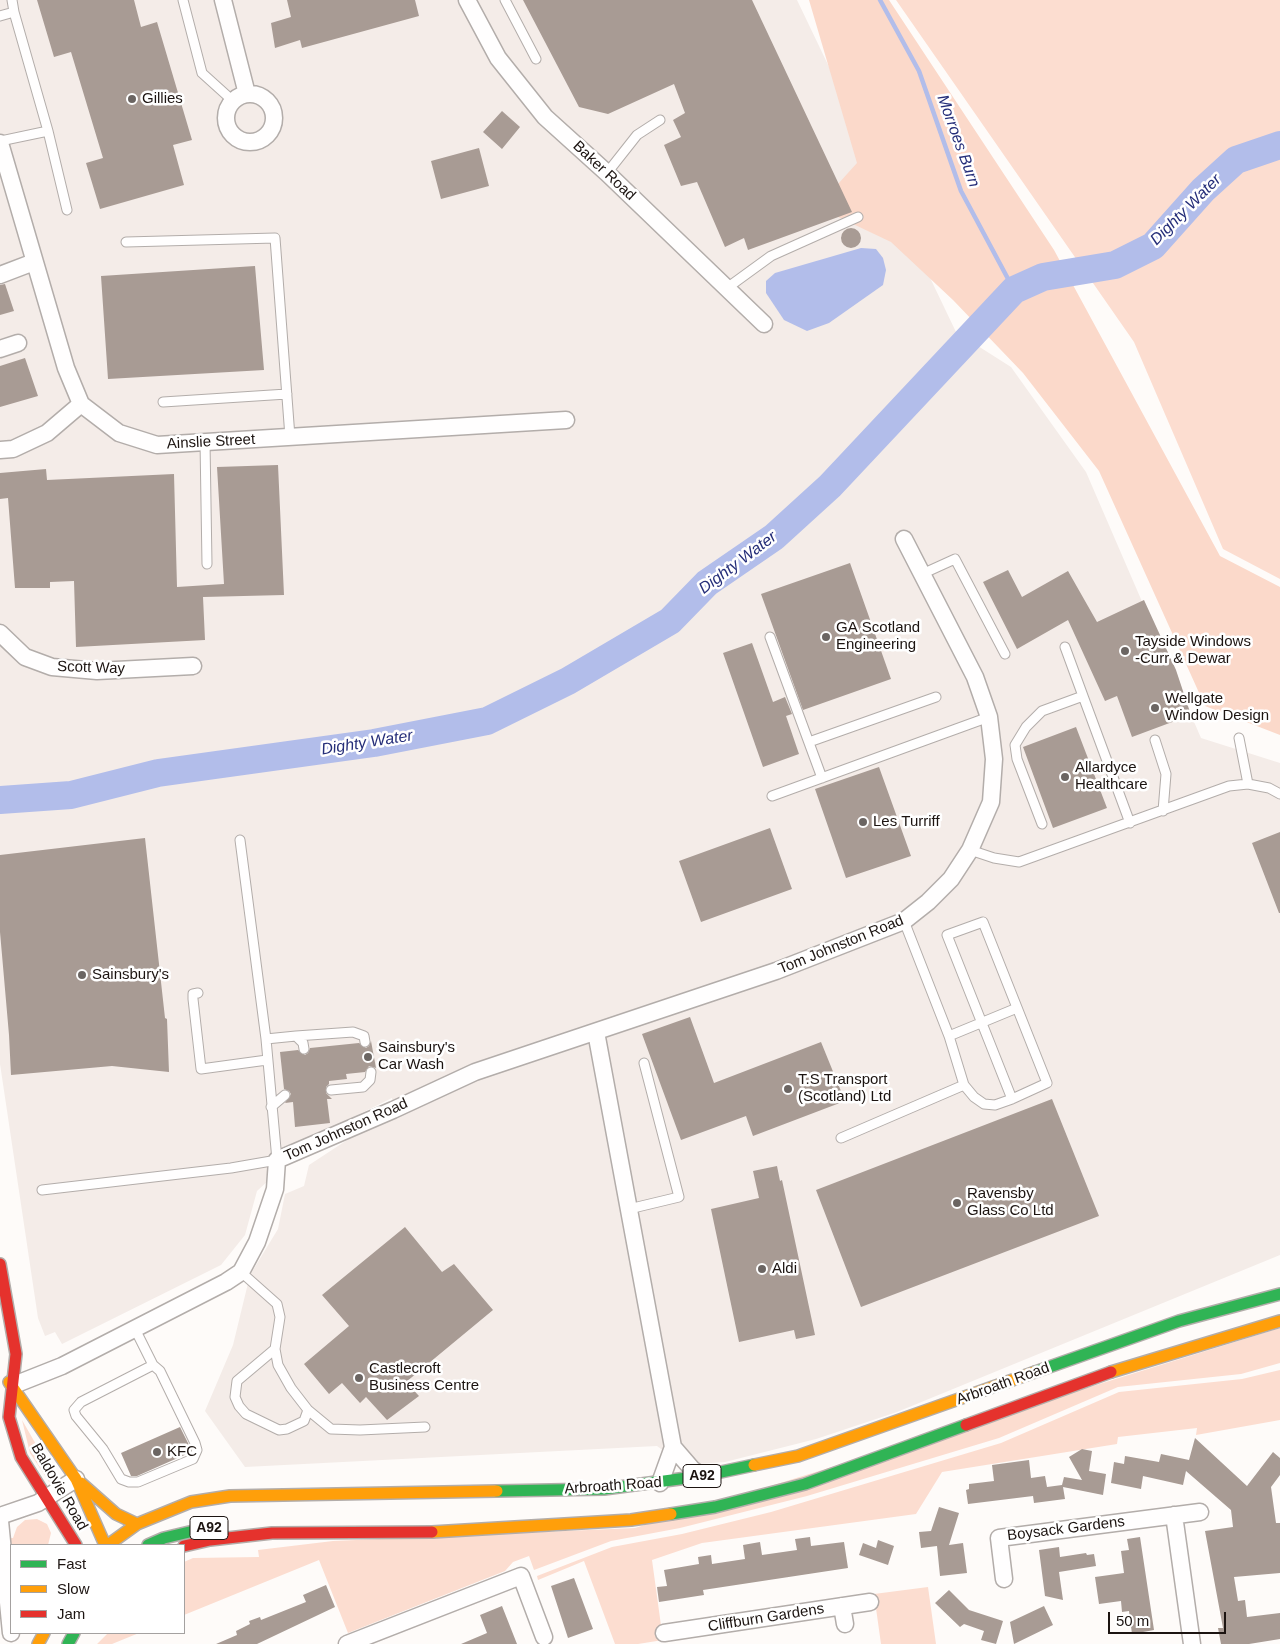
<!DOCTYPE html>
<style>
body{margin:0}
#map{position:relative;width:1280px;height:1644px;overflow:hidden;background:#fefbf9;font-family:Arial,sans-serif}
canvas{display:block}
.legend{position:absolute;left:10px;top:1544px;width:175px;height:90px;box-sizing:border-box;background:#fff;border:1px solid #a4a1a0;margin:0;padding:6px 9px;list-style:none;font-size:15px;color:#1c1411}
.legend li{display:flex;align-items:center;gap:10px;height:25px}
.legend b{width:25px;border:1px solid #a4a1a0}
.scale{position:absolute;left:1108px;top:1612px;width:118px;height:22px;box-sizing:border-box;border:2px solid #1c1411;border-top:0;padding-left:6px;font-size:15px;line-height:18px;white-space:nowrap;color:#1c1411;-webkit-text-stroke:4px #fff;paint-order:stroke}
</style>
<div id="map">
<canvas width="1280" height="1644"></canvas>
<ul class="legend">
<li><b style="height:6px;background:#30b455"></b>Fast</li>
<li><b style="height:6px;background:#ff9f0a"></b>Slow</li>
<li><b style="height:6px;background:#e5322d"></b>Jam</li>
</ul>
<div class="scale">50 m</div>
</div>
<script>
const g = document.querySelector('canvas').getContext('2d');
g.lineJoin = 'round';
function paint(path, color) { g.fillStyle = color; g.fill(path, 'evenodd'); }
const poly = rows => new Path2D(rows.map(r => 'M' + r).join(''));
function trace(path, color, width, dash) { g.strokeStyle = color; g.lineWidth = width; g.lineCap = dash ? 'butt' : 'round'; g.setLineDash(dash || []); g.stroke(path); }
function label(font, color, halo, rows, align = 'center') {
  g.font = font + ' Arial,sans-serif'; g.lineWidth = 5; g.setLineDash([]); g.textBaseline = 'middle'; g.strokeStyle = halo; g.fillStyle = color; for (const [text, x, y, turn = 0] of rows) {
    g.save(); g.translate(x, y); g.rotate((+turn || 0) * Math.PI / 180); g.textAlign = isNaN(turn) ? turn : align; if (halo) g.strokeText(text, 0, 0); g.fillText(text, 0, 0); g.restore();
  }
}
const built = poly([
 [0,0,797,0,956,332,1011,367,1086,472,1201,738,1280,763,1280,1255,897,1412,816,1439,725,1462,683,1465,657,1446,245,1467,205,1411,233,1345,250,1275,278,1229,285,1194,304,1186,309,1165,393,1110,392,1098,319,1134,257,1191,245,1235,221,1265,62,1344,55,1332,45,1336,38,1318,0,1064]
]);
const green = poly([
 [896,0,1280,0,1280,579,1223,549,1134,342],
 [1280,1328,1280,1363,1241,1374,1118,1387,999,1438,807,1496,680,1528,611,1541,534,1570,529,1556,513,1562,505,1571,348,1633,319,1560,184,1615,184,1562,193,1558,259,1557,258,1550,333,1541,635,1528],
 [1280,1370,1280,1420,1196,1435,1197,1428,1118,1437,1117,1444,942,1472,916,1514,702,1543,652,1560,663,1640,638,1644,615,1644,584,1561,538,1580,537,1576,612,1547,682,1534,771,1512,1001,1443,1119,1392,1242,1379],
 [22,1420,56,1479,56,1486,53,1488,30,1453],
 [37,1519,47,1524,51,1533,48,1545,11,1545,11,1554,9,1538,13,1538,17,1527,25,1520],
 [928,1587,936,1644,881,1644,874,1594],
 [108,1633,139,1633,112,1644,97,1644]
]);
const forest = poly([
 [809,0,889,0,1054,250,1220,556,1280,587,1280,735,1205,706,1099,471,1023,373,953,300,891,242,834,215,810,215,857,163]
]);
const water = poly([
 [861,248,876,249,883,258,886,270,883,285,829,323,807,331,784,320,766,293,766,281,775,273]
]);
const stream = poly([
 [880,0,919,71,961,191,1014,290]
]);
const river = poly([
 [0,800,71,795,158,773,374,743,487,721,568,681,670,621,707,583,774,537,830,486,1014,290,1043,277,1115,265,1153,246,1203,190,1236,160,1280,145]
]);
const building = poly([
 [37,0,134,0,141,27,157,22,192,140,173,145,184,185,100,209,86,163,103,158,71,52,54,57],
 [287,0,415,0,419,16,302,48,300,40,275,48,271,23,291,17],
 [523,0,752,0,852,212,748,250,744,238,725,247,697,182,681,186,664,145,681,137,673,120,685,113,674,84,608,114,579,107],
 [502,111,520,127,502,149,483,132],
 [479,148,489,186,441,199,431,161],
 '841 238a10 10 0 1 1 20 0a10 10 0 1 1-20 0Z',
 [255,266,264,370,108,379,101,276],
 [5,284,14,311,0,315,0,285],
 [25,358,38,396,0,407,0,366],
 [278,465,284,595,203,597,205,640,76,647,74,581,50,582,50,588,15,588,8,498,0,499,0,473,46,469,47,480,174,474,177,587,224,584,217,467],
 [850,563,891,679,803,710,761,594],
 [1008,570,1022,597,1068,571,1097,622,1144,600,1176,670,1191,715,1132,737,1117,696,1105,701,1068,620,1017,649,983,582],
 [752,643,773,702,785,697,792,714,786,716,799,754,763,767,723,653],
 [1076,727,1107,808,1053,828,1023,747],
 [879,767,911,856,846,878,815,789],
 [770,828,792,889,701,922,679,861],
 [1280,832,1280,913,1279,913,1252,843],
 [145,838,165,1018,167,1019,169,1072,112,1066,11,1075,9,1035,0,932,0,855],
 [690,1017,714,1083,821,1042,845,1101,753,1136,746,1116,681,1140,642,1034],
 [371,1041,376,1068,369,1066,365,1072,346,1074,347,1079,329,1081,329,1084,326,1087,326,1093,332,1099,327,1099,330,1123,295,1127,293,1102,285,1103,291,1094,289,1091,284,1089,280,1052,298,1050,305,1055,308,1053,310,1048,359,1043,366,1048,369,1046],
 [1052,1099,1099,1216,861,1307,816,1190],
 [777,1166,780,1181,782,1180,815,1335,796,1339,794,1330,739,1342,711,1209,759,1198,753,1171],
 [405,1227,442,1272,454,1264,493,1310,406,1382,419,1396,387,1420,366,1397,360,1403,342,1383,329,1394,304,1364,349,1326,322,1295],
 [180,1427,189,1445,189,1453,137,1476,131,1476,121,1453],
 [1195,1438,1247,1486,1273,1452,1280,1458,1280,1475,1271,1487,1276,1523,1280,1523,1280,1573,1234,1577,1238,1601,1245,1600,1247,1617,1280,1613,1280,1639,1249,1644,1221,1644,1218,1628,1223,1628,1205,1531,1233,1527,1231,1510,1186,1471,1183,1485,1143,1476,1141,1489,1111,1483,1114,1462,1124,1464,1125,1456,1159,1462,1161,1454,1189,1460],
 [1082,1449,1092,1451,1089,1471,1106,1474,1103,1495,1063,1487,1065,1499,1034,1503,1033,1496,968,1504,966,1490,969,1489,969,1484,994,1481,992,1465,1029,1460,1031,1478,1045,1476,1047,1487,1062,1485,1064,1477,1082,1480,1069,1457],
 [939,1507,959,1513,949,1545,963,1543,967,1573,940,1576,937,1546,921,1548,919,1532,931,1531],
 [810,1537,811,1546,844,1542,848,1568,703,1590,704,1595,659,1602,657,1587,667,1586,664,1570,699,1564,698,1557,711,1555,712,1564,745,1559,743,1545,760,1542,762,1555,797,1550,795,1539],
 [1140,1537,1154,1630,1132,1634,1129,1611,1122,1612,1121,1601,1099,1604,1095,1577,1124,1573,1121,1551,1129,1550,1127,1539],
 [878,1540,894,1546,888,1565,859,1555,863,1543,876,1548],
 [1059,1547,1060,1557,1086,1553,1087,1555,1094,1554,1096,1566,1059,1572,1063,1600,1045,1596,1039,1550],
 [574,1578,593,1629,568,1638,551,1586],
 [326,1585,335,1607,257,1644,216,1644,237,1635,236,1631,250,1624,249,1621,260,1617,261,1620,306,1602,303,1595],
 [949,1590,969,1610,1003,1621,996,1644,981,1640,984,1631,964,1624,960,1627,935,1603],
 [502,1606,517,1644,461,1644,487,1633,480,1615],
 [1044,1606,1053,1625,1014,1644,1010,1622]
]);
const lane = poly([
 [183,0,202,73,233,101],
 [505,0,536,59],
 [0,16,14,12,12,0],
 [48,131,67,210],
 [0,141,48,131,14,12],
 [607,173,637,135,660,120],
 [126,242,275,238,290,437],
 [727,288,771,256,858,217],
 [163,402,287,394],
 [205,442,207,564],
 [922,574,955,559,1005,654],
 [770,637,822,778],
 [1065,647,1083,696],
 [1239,738,1248,784],
 [1155,740,1166,774,1163,811],
 [809,742,936,697],
 [772,796,989,717],
 [1042,824,1017,759,1015,745,1026,727,1042,711,1083,696,1130,823],
 [970,850,994,858,1019,862,1229,786,1248,784,1269,788,1280,794],
 [904,921,949,1036,964,1085,974,1097,984,1104,995,1105,1012,1099,1047,1083,983,922,947,935,1012,1099],
 [198,993,193,994,193,999,201,1069,267,1060],
 [296,1036,353,1032,364,1036,365,1042],
 [949,1036,1017,1008],
 [266,1039,296,1036,303,1043,304,1049],
 [331,1090,363,1087,370,1080,371,1072],
 [271,1107,285,1095],
 [841,1138,964,1085],
 [42,1190,231,1168,277,1160,266,1039,240,840],
 [629,1209,679,1197,644,1063],
 [241,1272,277,1304,280,1317,275,1349,278,1365,291,1388,308,1410,331,1429,360,1430,425,1427],
 [134,1327,153,1365,160,1371,195,1443,197,1450,193,1459,138,1482,129,1482,121,1479,103,1449,76,1416,74,1410,81,1402,153,1365],
 [275,1349,237,1381,235,1397,239,1406,246,1414,279,1430,287,1429,304,1421,308,1410]
]);
const street = poly([
 [223,0,247,94],
 [467,0,498,58,545,117,607,173,764,324],
 '226 118a24 24 0 1 1 48 0a24 24 0 1 1-48 0Z',
 [0,143,66,368,81,404,119,433,157,445,566,420],
 [0,275,34,262],
 [0,349,18,343],
 [0,450,13,449,47,433,81,404],
 [0,633,25,657,52,667,97,671,193,666],
 [596,1032,673,1447,660,1483],
 [14,1385,62,1366,226,1282,241,1272,257,1242,275,1189,277,1160,393,1110,475,1072,776,971,904,921,928,902,951,879,970,850,991,802,994,759,989,717,975,677,904,539],
 [673,1447,692,1469,702,1476],
 [1174,1515,1192,1644],
 [0,1516,38,1503,76,1479],
 [0,1521,11,1633],
 [1004,1579,999,1538,1200,1512],
 [842,1606,845,1624],
 [664,1633,870,1602],
 [347,1644,521,1576,544,1637]
]);
const fast = poly([
 [1035,1372,1179,1321,1280,1294],
 [497,1491,604,1489,702,1476,754,1465],
 [671,1514,715,1507,805,1484,966,1425],
 [148,1545,164,1538,202,1529],
 [68,1644,74,1633]
]);
const slow = poly([
 [1111,1372,1280,1321],
 [9,1382,76,1479,105,1545],
 [754,1465,798,1456,1035,1372],
 [81,1483,116,1514,137,1524],
 [432,1532,631,1520,671,1514],
 [108,1545,137,1524,191,1502,230,1496,497,1491],
 [38,1644,44,1633]
]);
const jam = poly([
 [0,1264,16,1354,9,1417,21,1457,76,1545],
 [966,1425,1111,1372],
 [184,1546,210,1540,272,1533,432,1532]
]);
const markers = [
 [132,99,5,"#6b6562"],
 [826,637,5,"#6b6562"],
 [1125,651,5,"#6b6562"],
 [1155,708,5,"#6b6562"],
 [1065,777,5,"#6b6562"],
 [863,822,5,"#6b6562"],
 [82,975,5,"#6b6562"],
 [368,1057,5,"#6b6562"],
 [788,1089,5,"#6b6562"],
 [957,1203,5,"#6b6562"],
 [762,1269,5,"#6b6562"],
 [359,1378,5,"#6b6562"],
 [157,1452,5,"#6b6562"]
];
const shields = [
 [702,1476,38],
 [209,1528,38]
];
const shieldNames = [
 ["A92",702,1476],
 ["A92",209,1528]
];
const poiNames = [
 ["Gillies",142,99],
 ["GA Scotland",836,628],
 ["Engineering",836,645],
 ["Tayside Windows",1135,642],
 ["-Curr & Dewar",1135,659],
 ["Wellgate",1165,699],
 ["Window Design",1165,716],
 ["Allardyce",1075,768],
 ["Healthcare",1075,785],
 ["Les Turriff",873,822],
 ["Sainsbury's",92,975],
 ["Sainsbury's",378,1048],
 ["Car Wash",378,1065],
 ["T.S Transport",798,1080],
 ["(Scotland) Ltd",798,1097],
 ["Ravensby",967,1194],
 ["Glass Co Ltd",967,1211],
 ["Aldi",772,1269],
 ["Castlecroft",369,1369],
 ["Business Centre",369,1386],
 ["KFC",167,1452]
];
const streetNames = [
 ["Baker Road",604,171,43],
 ["Ainslie Street",211,442,-3],
 ["Scott Way",91,668,2],
 ["Tom Johnston Road",841,945,-22],
 ["Tom Johnston Road",346,1130,-24],
 ["Arbroath Road",1003,1384,-20],
 ["Arbroath Road",613,1486,-4],
 ["Baldovie Road",59,1487,60],
 ["Boysack Gardens",1066,1529,-7],
 ["Cliffburn Gardens",766,1618,-9]
];
const waterNames = [
 ["Morroes Burn",958,141,70],
 ["Dighty Water",1186,210,-45],
 ["Dighty Water",738,563,-37],
 ["Dighty Water",367,743,-9]
];
paint(built, '#f4ece8');
paint(green, '#fcddd0');
paint(forest, '#fbd9ca');
paint(water, '#b2bdea');
trace(stream, '#b2bdea', 4.5);
trace(river, '#b2bdea', 28);
paint(building, '#a89b94');
trace(lane, '#b3adaa', 11);
trace(street, '#b3adaa', 19);
trace(fast, '#b3adaa', 14);
trace(slow, '#b3adaa', 14);
trace(jam, '#b3adaa', 14);
trace(lane, '#fffefe', 9);
trace(street, '#fffefe', 16);
trace(fast, '#30b455', 11);
trace(slow, '#ff9f0a', 11);
trace(jam, '#e5322d', 11);
for (const [x, y, r, color] of markers) { const dot = new Path2D(); dot.arc(x, y, r, 0, 2 * Math.PI); g.fillStyle = color; g.fill(dot); trace(dot, '#fff', 2); }
for (const [x, y, w] of shields) { const box = new Path2D(); box.roundRect(x - w / 2, y - 11.5, w, 23, 4); g.fillStyle = '#fff'; g.fill(box); trace(box, '#1c1411', 1); }
label('bold 14px', '#1c1411', null, shieldNames);
label('15px', '#1c1411', '#fff', poiNames, 'left');
label('15px', '#1c1411', '#fff', streetNames);
label('italic 16px', '#252e79', '#fff', waterNames);
</script>
